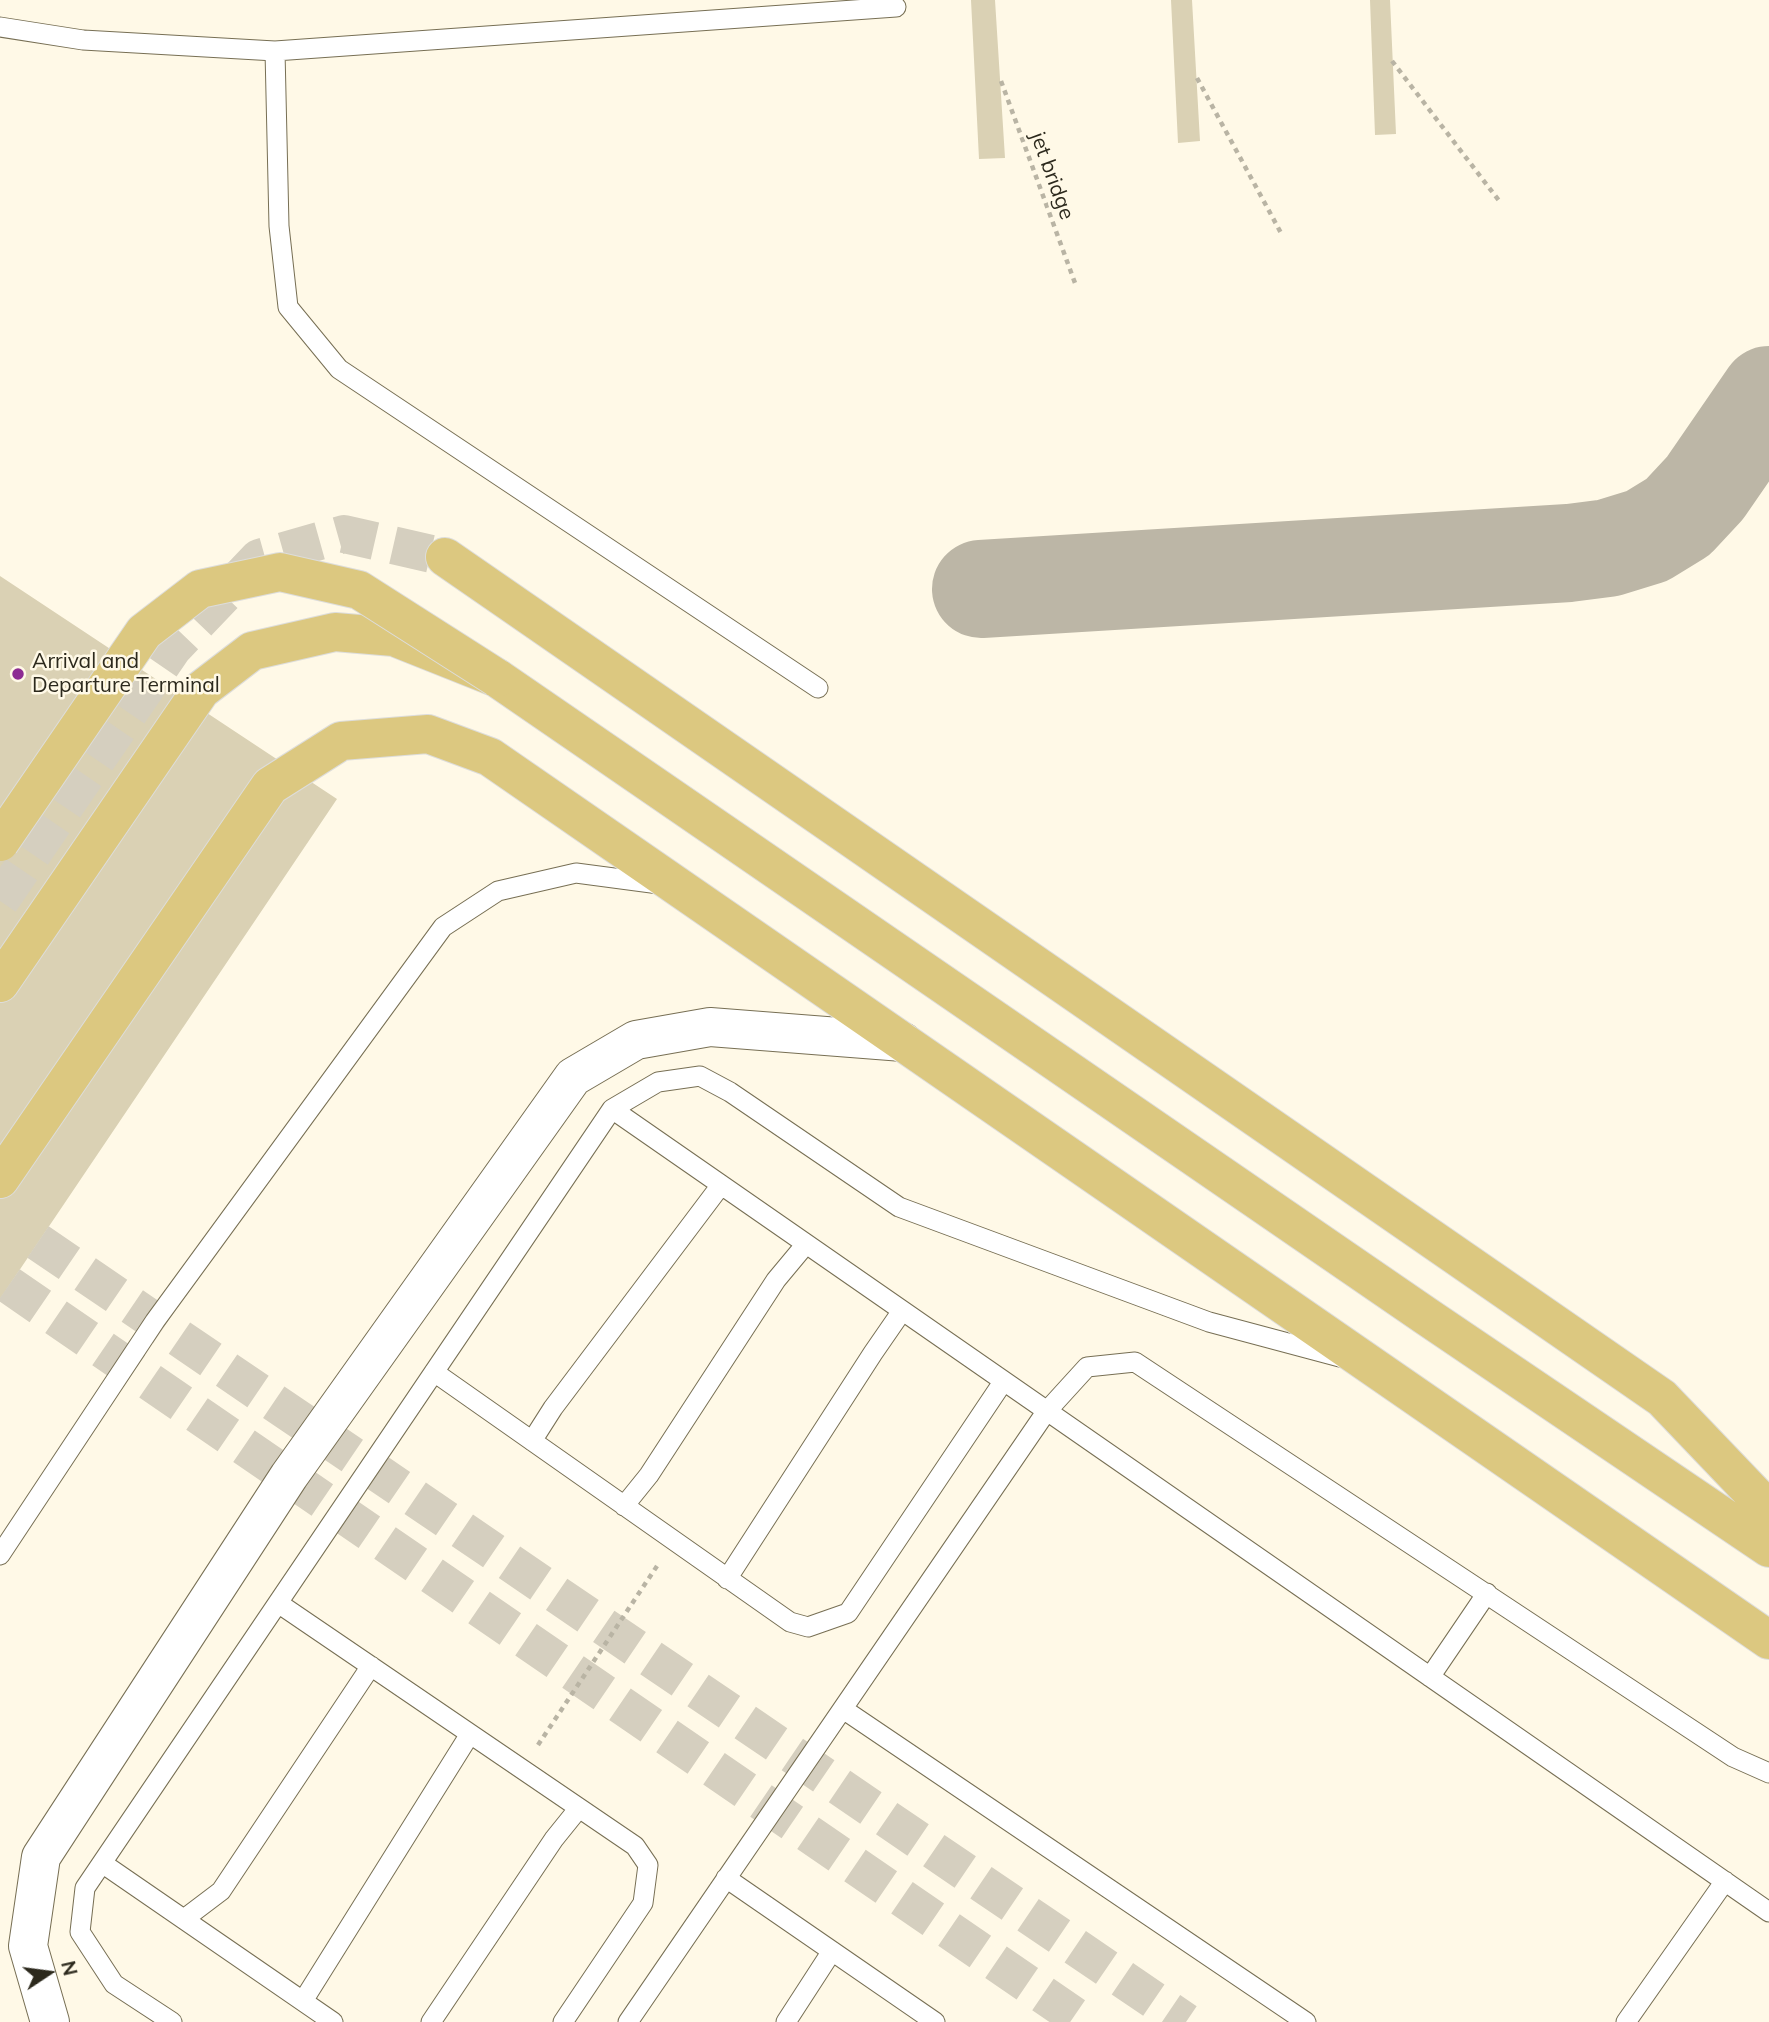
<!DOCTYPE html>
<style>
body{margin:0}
#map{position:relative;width:1769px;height:2022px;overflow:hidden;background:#fff9e7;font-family:Mulish,sans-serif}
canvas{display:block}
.north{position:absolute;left:14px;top:1938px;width:70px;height:70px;-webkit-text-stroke:5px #fff9e7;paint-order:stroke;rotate:77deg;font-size:19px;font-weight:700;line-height:28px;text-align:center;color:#2c291d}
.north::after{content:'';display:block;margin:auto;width:24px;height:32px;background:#2c291d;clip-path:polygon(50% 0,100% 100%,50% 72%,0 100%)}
</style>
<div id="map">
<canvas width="1769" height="2022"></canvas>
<div class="north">N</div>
</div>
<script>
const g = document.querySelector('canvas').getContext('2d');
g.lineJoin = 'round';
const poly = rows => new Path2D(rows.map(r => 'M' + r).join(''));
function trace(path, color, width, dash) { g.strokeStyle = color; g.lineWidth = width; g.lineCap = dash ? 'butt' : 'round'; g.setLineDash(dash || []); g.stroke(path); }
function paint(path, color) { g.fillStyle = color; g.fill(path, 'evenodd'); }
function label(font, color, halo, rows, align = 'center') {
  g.font = font + ' Mulish,sans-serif'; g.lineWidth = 5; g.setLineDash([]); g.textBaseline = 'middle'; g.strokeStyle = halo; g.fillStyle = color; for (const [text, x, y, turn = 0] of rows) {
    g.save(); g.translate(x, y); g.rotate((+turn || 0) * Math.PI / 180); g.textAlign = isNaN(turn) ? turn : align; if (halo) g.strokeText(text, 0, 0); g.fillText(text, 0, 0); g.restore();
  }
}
const taxiway = poly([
 [981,589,1569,553,1608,548,1647,536,1678,517,1705,488,1769,395]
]);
const building = poly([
 [971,0,995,0,1005,158,979,159],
 [1171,0,1192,0,1200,141,1178,143],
 [1370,0,1390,0,1396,134,1375,135],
 [0,576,337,799,0,1299]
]);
const streetTunnel = poly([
 [38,1242,1186,2022],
 [9,1285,1083,2022]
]);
const primaryTunnel = poly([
 [0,901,173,648,259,558,344,534,445,557]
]);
const path = poly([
 [1392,61,1500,202],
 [1197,78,1281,233],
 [1001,81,1075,283],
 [538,1745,659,1563]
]);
const lane = poly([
 [0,27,83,40,275,51,896,7],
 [275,51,279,226,288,307,339,369,818,688],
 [612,1109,1769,1912],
 [434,1372,790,1622,808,1627,848,1613,1003,1382],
 [532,1441,553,1408,721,1185],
 [624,1506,649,1475,776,1280,806,1244],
 [0,1555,155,1321,443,927,498,891,576,873,659,884],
 [727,1579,873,1353,902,1311],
 [278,1603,635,1846,648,1865,643,1903,563,2022],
 [1430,1677,1487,1593],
 [843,1709,1306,2022],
 [102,1863,333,2022],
 [726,1878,935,2022],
 [184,1919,221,1891,371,1666],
 [303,2001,470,1734],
 [172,2022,114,1984,80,1932,85,1888,612,1109,658,1082,700,1076,730,1092,899,1207,1209,1322,1340,1357],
 [431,2022,554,1839,579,1808],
 [628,2022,1046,1412,1087,1367,1135,1362,1733,1757,1769,1773],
 [786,2022,832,1951],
 [1626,2022,1725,1881]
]);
const street = poly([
 [50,2022,28,1946,41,1857,289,1476,573,1077,636,1040,710,1027,903,1042]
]);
const primary = poly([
 [445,557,1662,1398,1769,1510],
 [0,983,201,690,252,651,335,632,394,637,497,678,1426,1316,1769,1548],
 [0,1179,270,786,341,741,428,734,490,757,1769,1640]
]);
const primaryBridge = poly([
 [0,842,144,632,200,589,280,572,359,590,497,678]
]);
const markers = [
 [18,674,7,"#8d2b93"]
];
const streetNames = [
 ["jet bridge",1052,176,70]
];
const poiNames = [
 ["Arrival and",32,662],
 ["Departure Terminal",32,686]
];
trace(taxiway, '#bcb6a6', 98);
paint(building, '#dad1b4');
trace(streetTunnel, '#d5cfbf', 38, [38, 19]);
trace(primaryTunnel, '#d5cfbf', 38, [38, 19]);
trace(lane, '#776f54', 21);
trace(street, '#776f54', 40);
trace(primary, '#dddddb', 40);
trace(path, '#b9b4a4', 4.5, [5, 5]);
trace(lane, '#fff', 19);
trace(street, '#fff', 38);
trace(primary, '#dcc880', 38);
trace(primaryBridge, '#dddddb', 40, []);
trace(primaryBridge, '#dcc880', 38);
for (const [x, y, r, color] of markers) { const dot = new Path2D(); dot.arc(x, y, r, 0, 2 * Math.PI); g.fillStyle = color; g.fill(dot); trace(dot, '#fff9e7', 2.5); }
label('21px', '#2c291d', '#fff9e7', streetNames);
label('21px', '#2c291d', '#fff9e7', poiNames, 'left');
</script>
